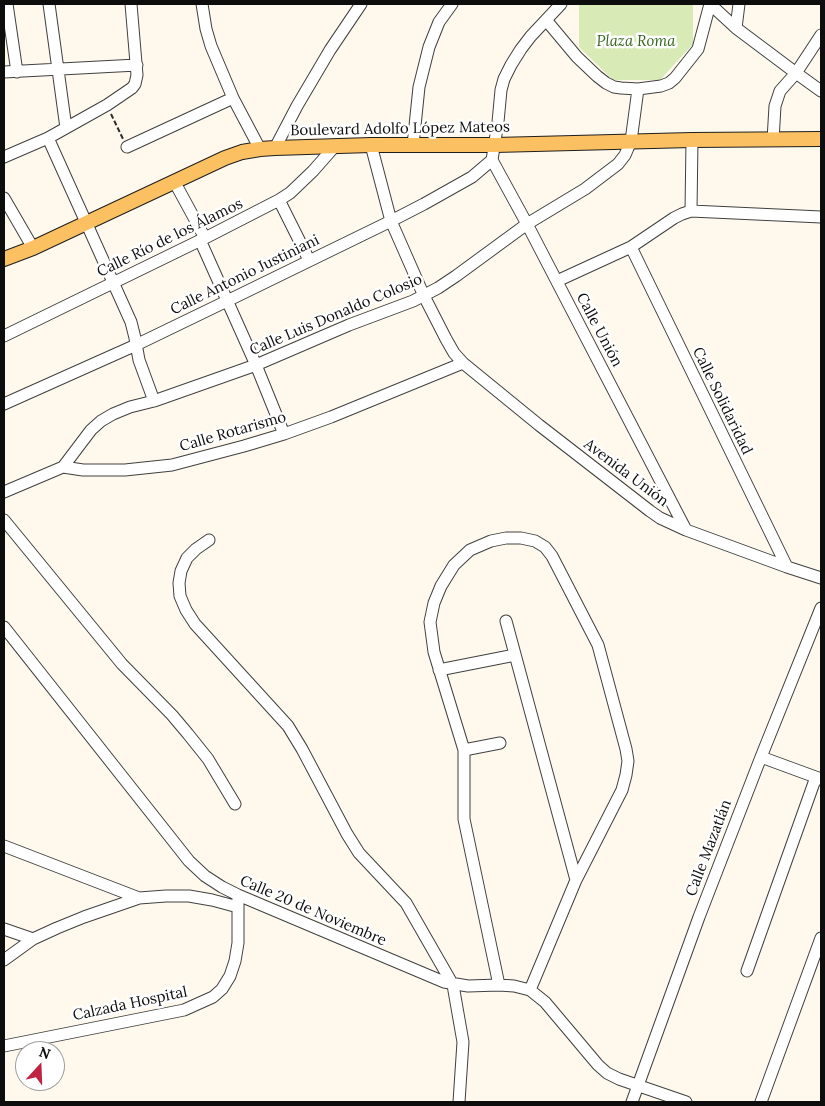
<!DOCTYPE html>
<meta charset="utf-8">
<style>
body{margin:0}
#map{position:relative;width:825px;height:1106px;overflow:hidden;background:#fff9ed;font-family:Lora,serif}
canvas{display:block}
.frame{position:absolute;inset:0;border:5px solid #0d0d0d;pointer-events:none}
.north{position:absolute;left:15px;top:1041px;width:50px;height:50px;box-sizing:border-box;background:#fff;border:1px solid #9e9e9e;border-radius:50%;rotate:20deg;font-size:14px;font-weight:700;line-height:20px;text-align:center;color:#0d0d0d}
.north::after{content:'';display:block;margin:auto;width:18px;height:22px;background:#c02340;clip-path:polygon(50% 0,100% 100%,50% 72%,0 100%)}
</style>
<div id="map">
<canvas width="825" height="1106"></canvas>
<div class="frame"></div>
<div class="north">N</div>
</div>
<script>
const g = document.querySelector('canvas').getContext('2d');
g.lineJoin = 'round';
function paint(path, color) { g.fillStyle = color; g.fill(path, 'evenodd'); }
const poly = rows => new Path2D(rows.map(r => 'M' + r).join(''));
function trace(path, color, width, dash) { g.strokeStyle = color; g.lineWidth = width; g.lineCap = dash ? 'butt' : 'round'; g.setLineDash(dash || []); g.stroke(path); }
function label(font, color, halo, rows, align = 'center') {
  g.font = font + ' Lora,serif'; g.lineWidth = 5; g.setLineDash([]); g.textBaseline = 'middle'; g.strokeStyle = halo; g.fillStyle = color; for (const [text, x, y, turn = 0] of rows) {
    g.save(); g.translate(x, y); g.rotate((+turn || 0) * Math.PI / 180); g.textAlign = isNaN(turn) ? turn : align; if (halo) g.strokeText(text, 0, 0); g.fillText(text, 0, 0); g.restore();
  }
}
const green = poly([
 [579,4,693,4,693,44,660,80,613,80,579,47]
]);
const path = poly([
 [111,114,123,139]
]);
const minor = poly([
 [7,4,17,72],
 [49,4,66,128],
 [202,4,206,29,211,46,233,98,260,149],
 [561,4,531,36,521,49,511,65,504,79,501,90,498,122,492,160,527,224,686,530],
 [710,4,736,28,796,73,821,91],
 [546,20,577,57,597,76,606,83,614,87,621,88,638,89,661,86,669,83,675,78,698,49,710,4],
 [736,28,739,4],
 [4,72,137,65],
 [48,138,131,322,135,338,139,360,154,401],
 [773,140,775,106,780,91,796,73,821,35],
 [371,145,391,221,424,296,446,339,454,353,463,363,539,425,650,511,660,518,686,530,787,567,821,578],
 [413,145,419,87,429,47,439,22,452,4],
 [127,147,233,98],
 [275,148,297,106,330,50,361,4],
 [4,157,48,138,107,105,132,88,135,84,137,75,131,4],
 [174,181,205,238],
 [4,198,33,248],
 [279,200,309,260],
 [691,211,692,140],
 [200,240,256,365,284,434],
 [631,247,787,567],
 [557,281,631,247,674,218,682,214,691,211,821,217],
 [4,336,205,238,279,200,290,193,313,171,335,146],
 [4,404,136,345,227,301,391,221,424,204,472,177,492,160],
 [63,467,91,430,101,421,113,414,130,407,154,401,256,365,349,325,413,301,438,288,456,276,527,224,585,189,618,164,625,155,631,141,638,89],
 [4,492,63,467,83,470,125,470,172,465,244,446,284,434,331,417,463,363],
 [4,520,122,664,172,715,188,734,208,759,235,804],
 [209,540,196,549,187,558,181,571,179,583,180,596,186,610,195,624,288,726,302,749,347,834,359,853,406,903,453,985,463,1042,459,1102],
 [506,621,576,880],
 [4,627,189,861,205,876,222,887,238,895,444,982,468,986,499,985,514,986,530,990,545,1002,598,1065,607,1073,619,1079,686,1102],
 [439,670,515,655],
 [464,750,500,743],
 [761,757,821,779],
 [4,846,139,898],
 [4,929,33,939],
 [4,960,33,939,57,928,84,917,139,898,166,896,189,896,212,900,238,907],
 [747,971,816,777],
 [499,985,464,819,464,750,434,652,430,622,434,603,441,586,454,565,470,550,491,541,506,538,521,538,535,541,545,547,552,556,598,645,626,749,628,761,626,775,622,790,576,880,530,990],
 [4,1046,184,1010,213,997,222,989,230,976,235,961,238,943,238,895],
 [632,1102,699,917,761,757,821,608],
 [761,1102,821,938]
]);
const major = poly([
 [4,259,33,248,225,158,242,152,260,149,275,148,371,145,495,145,692,140,821,139]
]);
const parkNames = [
 ["Plaza Roma",636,42]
];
const streetNames = [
 ["Boulevard Adolfo López Mateos",400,129,-1],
 ["Calle Río de los Álamos",170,238,-26],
 ["Calle Antonio Justiniani",245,275,-26],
 ["Calle Luis Donaldo Colosio",336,315,-23],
 ["Calle Unión",599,330,62],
 ["Calle Solidaridad",722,401,64],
 ["Calle Rotarismo",233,432,-16],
 ["Avenida Unión",626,473,37],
 ["Calle Mazatlán",709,848,-69],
 ["Calle 20 de Noviembre",313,911,23],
 ["Calzada Hospital",130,1004,-12]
];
paint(green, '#d8eab6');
trace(minor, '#404040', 13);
trace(major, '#1e1e1e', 16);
trace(path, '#2f2f2f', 2, [5, 2.5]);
trace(minor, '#fff', 11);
trace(major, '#fbc061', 14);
label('italic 15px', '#36661c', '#fff', parkNames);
label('15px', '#0d0d0d', '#fff', streetNames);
</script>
